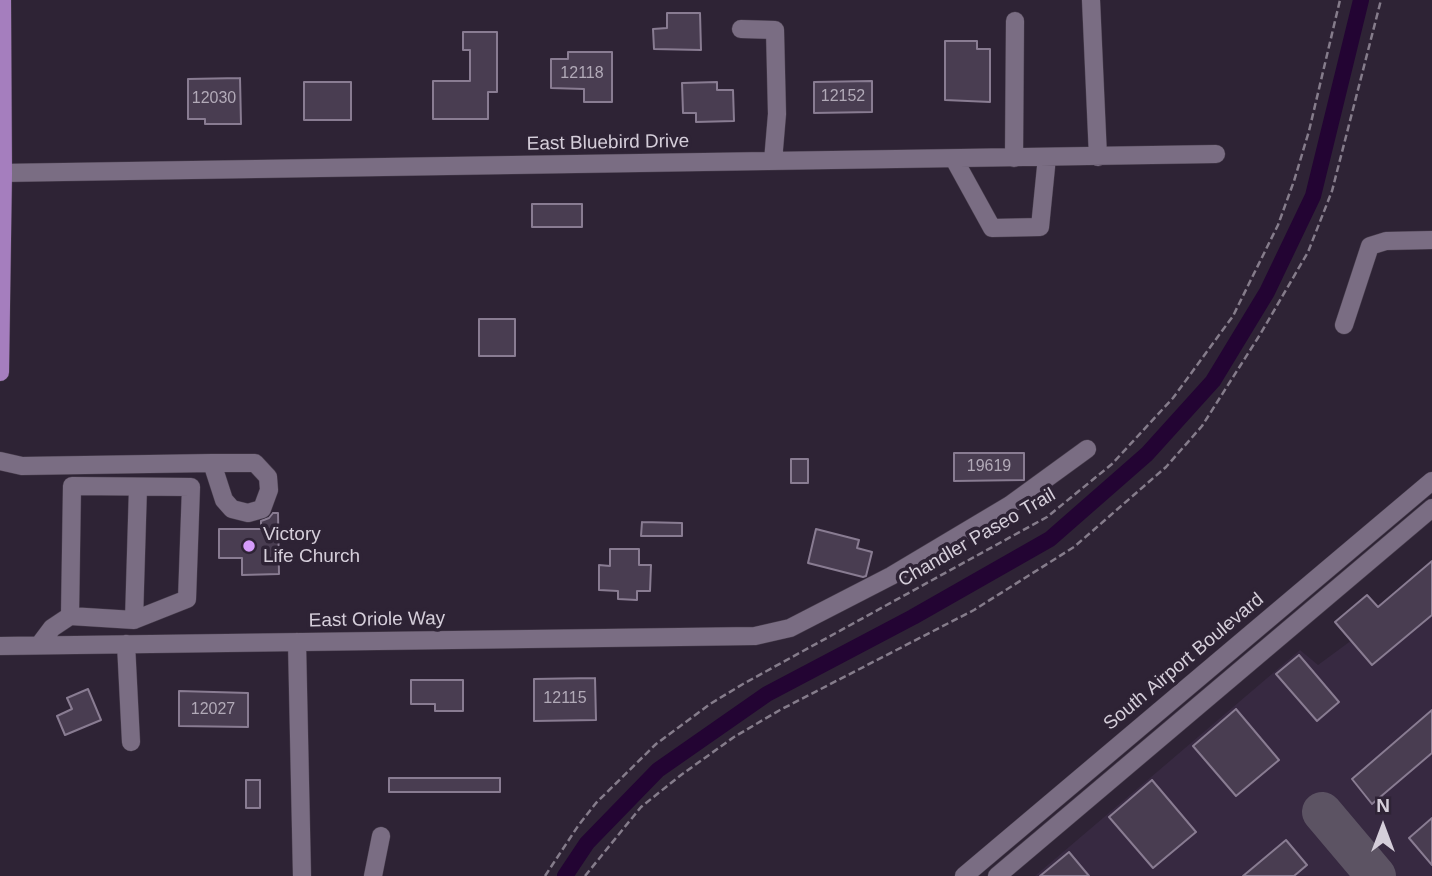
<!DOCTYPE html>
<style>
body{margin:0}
#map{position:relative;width:1432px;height:876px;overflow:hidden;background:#2e2335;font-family:Helvetica,sans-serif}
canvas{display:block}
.north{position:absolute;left:1348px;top:792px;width:70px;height:70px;-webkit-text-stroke:5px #2e2335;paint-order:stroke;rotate:0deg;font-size:19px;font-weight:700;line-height:28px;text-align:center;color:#d5ceda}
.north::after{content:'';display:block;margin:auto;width:24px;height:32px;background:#d5ceda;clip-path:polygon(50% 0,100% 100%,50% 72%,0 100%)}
</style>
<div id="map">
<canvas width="1432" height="876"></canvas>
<div class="north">N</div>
</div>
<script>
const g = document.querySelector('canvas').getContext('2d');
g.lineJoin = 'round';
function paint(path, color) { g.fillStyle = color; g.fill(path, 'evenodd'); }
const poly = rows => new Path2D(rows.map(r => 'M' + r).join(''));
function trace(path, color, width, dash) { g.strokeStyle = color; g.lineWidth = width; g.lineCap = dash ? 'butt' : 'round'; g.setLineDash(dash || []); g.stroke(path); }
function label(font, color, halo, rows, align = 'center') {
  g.font = font + ' Helvetica,sans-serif'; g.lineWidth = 7; g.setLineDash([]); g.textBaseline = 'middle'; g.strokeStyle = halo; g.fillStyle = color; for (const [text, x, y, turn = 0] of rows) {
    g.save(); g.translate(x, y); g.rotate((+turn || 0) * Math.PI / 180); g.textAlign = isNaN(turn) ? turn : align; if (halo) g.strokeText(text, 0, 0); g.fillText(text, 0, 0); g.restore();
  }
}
const built = poly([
 [1432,581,1432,876,1035,876,1300,650,1318,665]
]);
const canal = poly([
 [565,876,587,843,658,770,767,694,913,617,1050,539,1147,454,1213,381,1267,292,1313,196,1361,0]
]);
const taxiway = poly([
 [1322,812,1376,876]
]);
const building = poly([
 [667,13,700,13,701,50,654,49,653,29,667,28,667,13],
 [463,32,497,32,497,92,488,92,488,119,433,119,433,81,470,81,470,50,463,50,463,32],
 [945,41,977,41,977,49,990,49,990,102,945,100,945,41],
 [568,52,612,52,612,102,584,102,584,89,551,88,551,59,568,59,568,52],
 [240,78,241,124,205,124,205,119,188,119,188,79,240,78],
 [872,81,872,112,814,113,814,82,872,81],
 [304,82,351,82,351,120,304,120,304,82],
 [717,82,717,90,733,90,734,121,696,122,696,113,683,113,682,83,717,82],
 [532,204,582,204,582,227,532,227,532,204],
 [479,319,515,319,515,356,479,356,479,319],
 [954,453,1024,453,1024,480,954,481,954,453],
 [791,459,808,459,808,483,791,483,791,459],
 [273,513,278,513,279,574,242,575,242,558,219,558,219,529,261,529,261,521,269,518,273,513],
 [642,522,682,523,682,536,641,536,642,522],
 [816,529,859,540,857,548,872,552,866,576,863,577,808,563,816,529],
 [610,549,639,549,639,565,651,565,650,591,637,591,637,600,618,599,618,591,599,590,599,565,610,566,610,549],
 [1432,561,1432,615,1372,665,1335,622,1367,595,1378,607,1432,561],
 [1299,655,1339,702,1317,721,1276,674,1299,655],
 [595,678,596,720,534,721,534,679,595,678],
 [411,680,463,680,463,711,435,711,435,704,411,704,411,680],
 [88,689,101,720,65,735,57,716,72,709,67,698,88,689],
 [179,691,248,693,248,727,179,726,179,691],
 [1236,709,1279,760,1236,796,1193,746,1236,709],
 [1432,710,1432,753,1372,804,1352,779,1432,710],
 [389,778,500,778,500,792,389,792,389,778],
 [246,780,260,780,260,808,246,808,246,780],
 [1152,780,1196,832,1153,868,1109,817,1152,780],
 [1432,818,1432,865,1409,838,1432,818],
 [1286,840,1307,865,1294,876,1243,876,1286,840],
 [1069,852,1089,876,1040,876,1069,852]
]);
const path = poly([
 [545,876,578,826,596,803,656,744,710,704,743,684,1047,517,1112,464,1173,398,1233,316,1278,225,1294,181,1309,131,1340,0],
 [585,876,641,807,681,775,734,737,780,710,974,610,1074,547,1166,467,1202,426,1261,333,1308,252,1332,191,1381,0]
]);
const minor = poly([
 [1091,0,1098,157],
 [741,29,775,30,777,114,773,161],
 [1014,158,1015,21],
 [954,159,992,228,1040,227,1047,157],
 [0,173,1216,154],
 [1344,325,1370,246,1386,241,1432,240],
 [0,461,22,466,212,463,255,463,268,477,269,490,262,509,248,513,232,509,224,500,212,463],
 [70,616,134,620],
 [297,642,302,876],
 [40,644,52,628,70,616,72,486,191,487,187,599,134,620,138,487],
 [126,644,131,742],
 [0,646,755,636,790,628,891,576,1010,505,1087,449],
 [373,876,381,836],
 [964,876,1432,481],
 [997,876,1432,508]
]);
const major = poly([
 [0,372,3,173,2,0]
]);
const markers = [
 [249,546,7,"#d59bfa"]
];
const numberNames = [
 ["12118",582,74],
 ["12152",843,97],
 ["12030",214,99],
 ["19619",989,467],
 ["12115",565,699],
 ["12027",213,710]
];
const streetNames = [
 ["East Bluebird Drive",608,143,-1],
 ["Chandler Paseo Trail",977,538,-30],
 ["East Oriole Way",377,620,-1],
 ["South Airport Boulevard",1184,662,-40]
];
const poiNames = [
 ["Victory",263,535],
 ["Life Church",263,557]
];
paint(built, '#372941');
trace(canal, '#230433', 16);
trace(taxiway, '#5c5363', 40);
paint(building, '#493d51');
trace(building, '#897c92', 2);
trace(minor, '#483e4d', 19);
trace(major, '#483e4d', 19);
trace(path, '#857c8b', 2.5, [7, 3.5]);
trace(minor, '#7a6d83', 18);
trace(major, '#a57ebe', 18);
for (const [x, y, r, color] of markers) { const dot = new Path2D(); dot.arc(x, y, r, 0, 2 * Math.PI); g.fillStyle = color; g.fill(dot); trace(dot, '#2e2335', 2.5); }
label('16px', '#b2aab8', null, numberNames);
label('19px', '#d5ceda', '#2e2335', streetNames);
label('19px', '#d5ceda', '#2e2335', poiNames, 'left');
</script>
